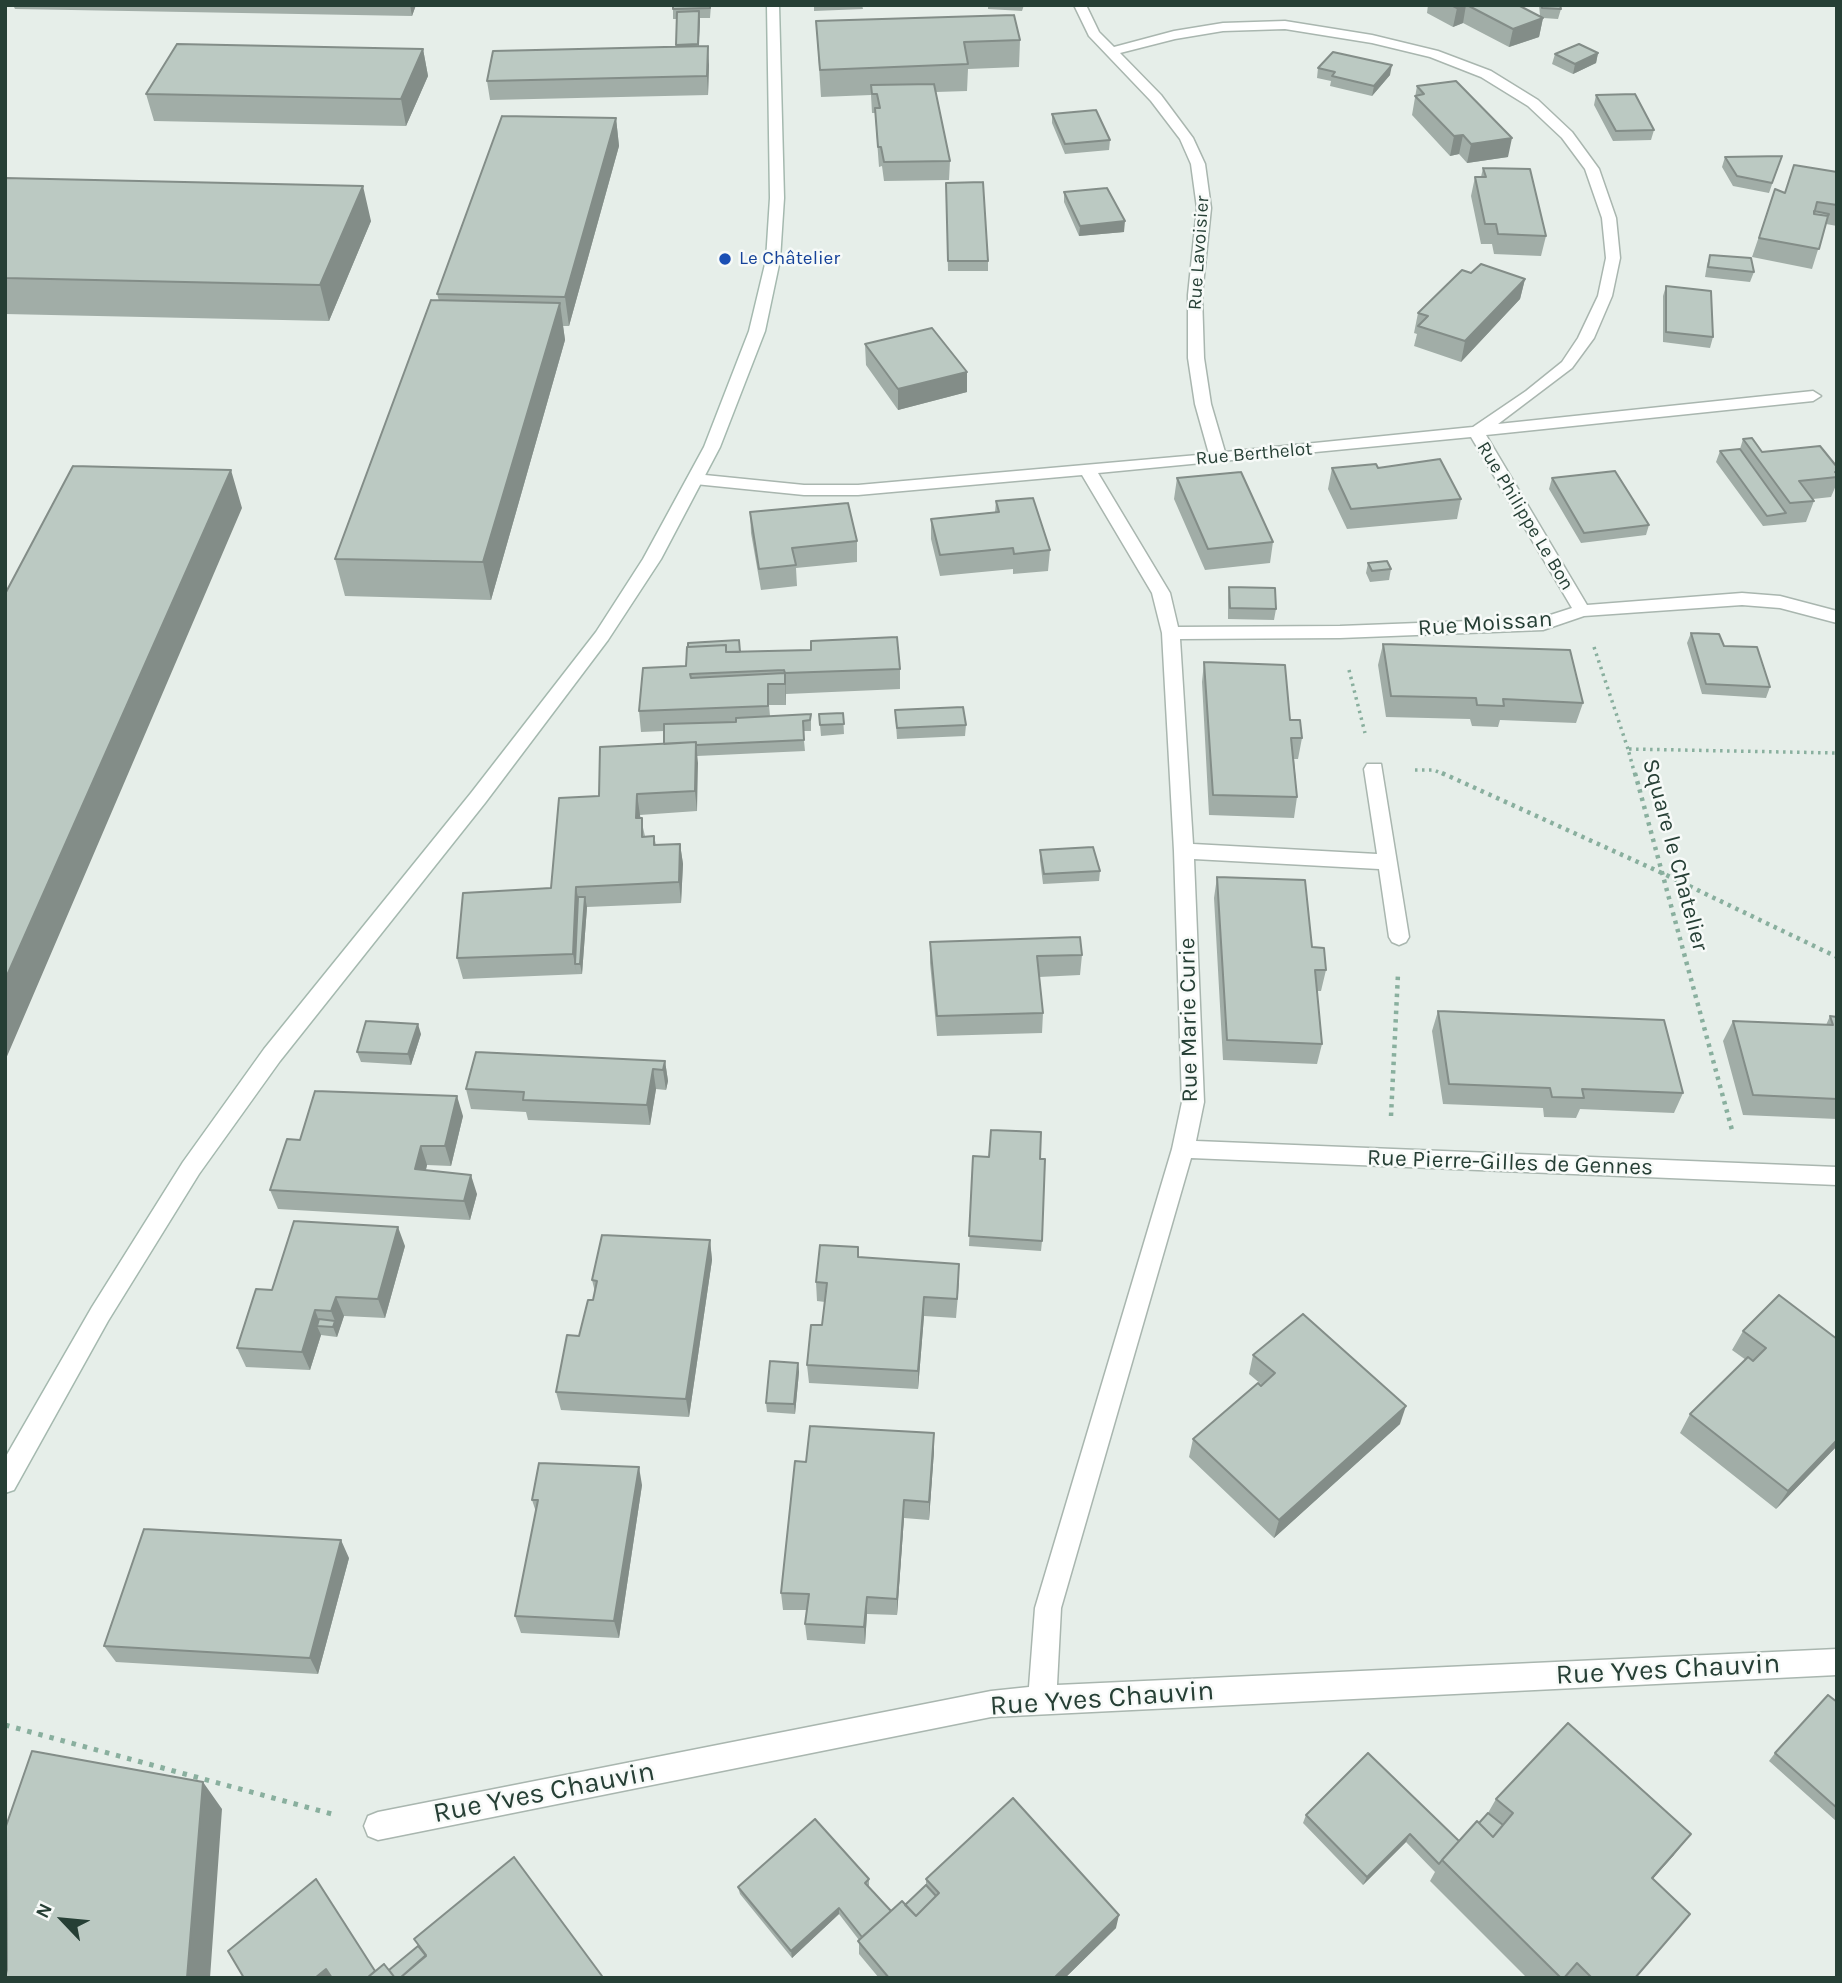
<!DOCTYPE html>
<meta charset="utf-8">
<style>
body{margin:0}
#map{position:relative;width:1842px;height:1983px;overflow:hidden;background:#e6eee9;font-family:Karla,sans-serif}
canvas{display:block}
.frame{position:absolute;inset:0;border:7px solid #263f35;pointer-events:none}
.north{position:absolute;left:28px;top:1885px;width:70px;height:70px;-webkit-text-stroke:5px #f7faf8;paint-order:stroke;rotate:296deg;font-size:19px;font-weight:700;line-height:28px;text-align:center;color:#263f35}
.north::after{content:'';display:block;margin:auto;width:24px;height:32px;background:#263f35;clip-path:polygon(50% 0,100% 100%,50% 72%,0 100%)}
</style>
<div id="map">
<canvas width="1842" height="1983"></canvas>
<div class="frame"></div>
<div class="north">N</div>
</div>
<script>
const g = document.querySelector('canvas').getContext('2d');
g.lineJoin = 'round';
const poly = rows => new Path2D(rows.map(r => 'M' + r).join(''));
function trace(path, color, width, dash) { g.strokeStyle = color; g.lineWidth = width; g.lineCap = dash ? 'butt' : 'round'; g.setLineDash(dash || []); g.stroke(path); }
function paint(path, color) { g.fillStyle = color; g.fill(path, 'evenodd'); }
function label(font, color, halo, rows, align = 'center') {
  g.font = font + ' Karla,sans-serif'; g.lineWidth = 5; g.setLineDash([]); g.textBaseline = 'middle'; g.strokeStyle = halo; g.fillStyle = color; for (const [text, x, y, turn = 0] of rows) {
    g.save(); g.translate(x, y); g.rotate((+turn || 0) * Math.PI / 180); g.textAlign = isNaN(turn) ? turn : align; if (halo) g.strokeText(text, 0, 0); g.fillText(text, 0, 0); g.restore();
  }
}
const pathFar2 = poly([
 [1594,647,1628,749],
 [1349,670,1365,733],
 [1415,770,1434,770,1445,775],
 [1635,775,1628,749,1837,753]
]);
const pathFar1 = poly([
 [1442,773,1662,873,1837,957],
 [1635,773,1732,1130],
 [1391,1116,1398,974]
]);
const path = poly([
 [5,1725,332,1814]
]);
const minor = poly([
 [1074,5,1086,5,1099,32,1114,47,1174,31,1223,23,1285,21,1372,35,1438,51,1491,71,1538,100,1572,132,1599,169,1616,218,1620,258,1612,296,1594,338,1572,368,1498,424,1813,391,1821,396,1813,401,1486,435,1587,605,1742,593,1780,596,1837,611,1837,623,1780,608,1742,605,1584,616,1543,630,1340,638,1180,639,1193,844,1377,854,1364,769,1367,764,1381,764,1409,937,1406,942,1399,945,1392,942,1389,937,1379,869,1194,859,1204,1102,1196,1141,1837,1167,1837,1185,1191,1158,1061,1608,1057,1685,1837,1649,1837,1675,991,1717,378,1840,368,1836,364,1826,368,1816,378,1812,991,1691,1029,1687,1035,1608,1172,1149,1182,1102,1174,851,1162,633,1152,593,1082,475,858,495,804,495,695,484,687,479,695,474,804,485,858,485,1209,454,1195,404,1188,358,1188,295,1197,208,1191,164,1180,139,1151,101,1089,36,1074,5],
 [1285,29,1372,43,1430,57,1481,77,1528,106,1562,138,1585,169,1602,218,1606,258,1598,296,1578,338,1562,362,1526,391,1473,427,1225,452,1211,404,1204,358,1202,295,1211,208,1205,164,1193,138,1161,95,1120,53,1175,39,1223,31,1285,29],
 [1471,437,1572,608,1541,618,1523,619,1340,626,1178,627,1170,593,1098,473,1471,437]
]);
const secondary = poly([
 [767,5,779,5,784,198,780,260,765,331,720,447,661,559,608,640,485,803,280,1061,199,1174,108,1321,14,1490,5,1493,5,1458,92,1307,183,1162,264,1049,471,793,596,632,643,559,704,447,749,331,766,260,770,198,767,5]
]);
const wall = poly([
 [13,5,416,5,412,16,15,9],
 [673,5,711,5,710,18,700,18,699,46,709,65,708,95,490,100,487,81,676,47,677,19,673,19],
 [814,5,862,5,863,9,814,11],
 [988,5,1024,5,1022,11,988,9],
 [1177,5,1235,5,1178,7],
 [1428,5,1518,5,1540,16,1539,5,1560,5,1561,9,1558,19,1543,18,1539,37,1509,47,1463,23,1453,27,1427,13],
 [816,21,1020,40,1019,67,968,69,967,91,936,92,950,161,949,180,884,181,882,166,879,167,875,113,872,113,871,95,821,97],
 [423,49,428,76,406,126,154,121,146,94],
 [1598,53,1596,63,1573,74,1552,64,1555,54],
 [1318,68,1390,75,1372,96,1330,86,1331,81,1317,78],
 [1417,86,1508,157,1467,163,1459,154,1450,156,1412,115],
 [1596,95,1654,130,1651,140,1613,141,1594,105],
 [1052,114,1110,140,1109,150,1065,154,1052,123],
 [616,118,619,146,569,326,563,326,565,340,491,600,345,596,335,559,439,301,437,294],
 [1782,156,1769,193,1733,186,1722,167,1725,157],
 [1483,168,1546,236,1541,256,1494,254,1492,244,1481,244,1471,196,1475,177,1481,177],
 [1837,172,1837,226,1826,224,1812,269,1752,257,1775,189,1785,193],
 [5,178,371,221,329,321,5,314],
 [946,183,988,261,988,271,948,271],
 [1064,192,1124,232,1079,236,1064,202],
 [1710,255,1754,272,1750,282,1705,277,1707,265],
 [1471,273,1525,279,1520,299,1461,362,1414,346,1417,334,1414,333,1418,313],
 [1666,286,1713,337,1710,348,1663,342,1663,296],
 [865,344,967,392,898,410,866,365],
 [1743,439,1758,447,1763,452,1837,467,1837,483,1831,497,1813,499,1814,501,1806,522,1763,526,1716,462,1720,451,1740,449],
 [1332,468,1378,468,1461,499,1457,519,1347,529,1328,489],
 [1177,478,1273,542,1270,563,1205,570,1174,499],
 [1552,478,1649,525,1646,535,1581,543,1549,489],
 [996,501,1050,550,1048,571,1013,574,1013,569,940,576,931,539,931,519,995,512],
 [750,512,857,541,857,562,796,568,797,586,761,590,751,533],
 [1368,563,1391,569,1389,580,1370,582,1366,573],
 [1229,587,1276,609,1274,620,1228,619,1228,597],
 [1691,633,1724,646,1770,687,1766,698,1702,694,1687,643],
 [1383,644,1583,703,1576,723,1500,720,1498,727,1472,726,1470,719,1386,717,1378,665],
 [740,652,900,669,900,689,786,694,786,705,769,705,770,716,811,714,811,731,803,731,805,751,697,756,697,811,640,815,645,836,654,836,656,845,680,844,683,864,681,903,587,907,582,974,463,979,457,958,551,888,599,796,664,744,664,731,641,732,639,711,686,666],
 [1204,662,1290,720,1302,738,1298,759,1294,759,1297,797,1294,818,1209,815,1202,682],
 [895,710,966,725,965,736,897,739],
 [843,713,844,734,821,736,819,714],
 [1040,850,1100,871,1099,881,1043,884,1040,860],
 [1217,877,1312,947,1326,970,1321,991,1317,991,1322,1044,1317,1064,1223,1060,1214,898],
 [930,942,1082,955,1080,975,1039,977,1043,1013,1042,1033,937,1036,930,963],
 [1438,1011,1683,1093,1674,1113,1580,1109,1576,1118,1544,1117,1543,1108,1443,1104,1432,1031],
 [1830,1016,1837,1017,1837,1119,1743,1115,1723,1041,1733,1021,1826,1025],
 [421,1034,411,1065,361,1062,357,1052],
 [665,1061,668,1081,666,1090,656,1089,650,1125,528,1120,526,1112,471,1109,466,1089],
 [463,1116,451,1166,427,1165,426,1170,477,1194,470,1220,278,1209,270,1190,300,1140],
 [973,1156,1040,1159,1042,1241,1041,1251,969,1246],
 [710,1240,712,1260,689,1417,561,1410,556,1392,593,1300,595,1292,592,1280],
 [405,1246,385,1318,344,1316,337,1337,321,1335,310,1370,246,1367,237,1348,272,1290],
 [859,1258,959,1283,956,1318,924,1316,918,1389,809,1383,807,1365,822,1325,825,1302,817,1301,816,1282],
 [1779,1295,1837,1446,1776,1509,1680,1433,1690,1414,1746,1360,1732,1350,1743,1331],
 [1253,1355,1400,1424,1274,1538,1189,1457,1193,1439,1262,1385,1249,1374],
 [798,1363,799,1372,795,1414,767,1412,766,1403],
 [934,1433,934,1451,929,1520,904,1518,897,1615,867,1614,865,1644,807,1640,805,1624,807,1610,783,1610,781,1593,806,1462],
 [642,1485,619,1638,521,1633,515,1616,536,1512,532,1500],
 [349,1558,318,1674,116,1662,104,1646],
 [1837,1702,1837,1820,1836,1821,1769,1761,1775,1753],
 [1496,1799,1674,1855,1653,1878,1635,1978,1527,1978,1430,1881,1435,1872,1406,1842,1363,1885,1303,1823,1306,1815,1459,1841,1479,1823,1488,1813],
 [869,1879,869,1887,891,1911,905,1905,926,1885,926,1879,1116,1928,1065,1978,879,1978,859,1954,859,1940,839,1914,792,1958,740,1894,738,1887]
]);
const shadedWall = poly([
 [410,5,416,5,412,16],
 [1466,5,1463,23,1453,27,1457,8],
 [699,11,700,21,698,54,698,44],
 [1543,18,1539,37,1509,47,1513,29],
 [708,46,709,65,708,95,707,76],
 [423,49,428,76,406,126,401,99],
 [1598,53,1596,63,1573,74,1575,64],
 [1392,65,1390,75,1372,96,1374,86],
 [616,118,619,146,569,326,565,297],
 [1463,135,1459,154,1450,156,1454,136],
 [1512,138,1508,157,1467,163,1471,144],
 [363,186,371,221,329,321,320,285],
 [1125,221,1124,232,1079,236,1080,226],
 [1525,279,1520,299,1461,362,1465,341],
 [560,303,565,340,491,600,483,562],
 [967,372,967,392,898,410,898,389],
 [231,470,242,508,5,1061,5,980],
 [785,673,786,694,786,705,785,684],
 [696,742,698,763,697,811,695,791],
 [637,794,640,815,639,839,636,818],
 [680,844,683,864,681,903,679,882],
 [576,887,580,908,575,964,577,975,573,954],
 [585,897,587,907,582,974,580,964],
 [418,1024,421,1034,411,1065,408,1054],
 [665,1061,668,1081,666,1090,663,1070],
 [653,1069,656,1089,650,1125,647,1105],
 [457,1096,463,1116,451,1166,445,1146],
 [421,1146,427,1165,421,1189,415,1169],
 [471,1175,477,1194,470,1220,464,1201],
 [398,1227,405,1246,385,1318,378,1299],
 [710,1240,712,1260,689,1417,686,1399],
 [336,1297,344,1316,337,1337,333,1327,335,1321,331,1311],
 [924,1297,924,1316,918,1389,918,1371],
 [315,1310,321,1326,317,1326,321,1335,310,1370,302,1352],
 [798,1363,799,1372,795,1414,794,1404],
 [1406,1406,1400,1424,1274,1538,1279,1520],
 [934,1433,934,1451,929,1520,929,1502],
 [1837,1440,1837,1446,1776,1509,1788,1491],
 [639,1467,642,1485,619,1638,614,1621],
 [904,1500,904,1518,897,1615,897,1599],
 [341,1540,349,1558,318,1674,310,1658],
 [867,1597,867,1614,865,1644,864,1627],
 [203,1782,222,1809,210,1978,187,1978],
 [1410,1834,1406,1842,1363,1885,1367,1877],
 [1691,1834,1674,1855,1636,1898,1652,1878],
 [839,1908,839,1914,792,1958,791,1951],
 [1119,1915,1116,1928,1065,1978,1054,1978],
 [326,1969,331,1975,328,1978,315,1978]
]);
const building = poly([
 [673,5,710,5,710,8,673,9,673,5],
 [1451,5,1465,5,1457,8,1451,5],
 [1467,5,1518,5,1543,18,1513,29,1467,5],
 [1542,5,1560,5,1561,9,1542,8,1542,5],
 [699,11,698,44,676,45,677,12,699,11],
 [1014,15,1020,40,964,42,968,64,820,70,816,21,1014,15],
 [177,44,423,49,401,99,146,94,177,44],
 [1579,44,1598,53,1575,64,1555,54,1579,44],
 [708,46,707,76,487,81,493,51,708,46],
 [1333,52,1392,65,1374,86,1332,76,1335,72,1318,68,1333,52],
 [1456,81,1512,138,1471,144,1463,135,1454,136,1415,96,1424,94,1417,86,1456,81],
 [934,84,950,161,884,162,881,147,878,147,875,108,880,108,877,94,872,94,871,85,934,84],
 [1635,94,1654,130,1616,131,1596,95,1635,94],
 [1096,110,1110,140,1065,144,1052,114,1096,110],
 [502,116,616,118,565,297,437,294,502,116],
 [1782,156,1772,183,1737,176,1725,157,1782,156],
 [1794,165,1837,172,1837,205,1817,202,1814,214,1828,216,1819,249,1759,238,1775,189,1785,193,1794,165],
 [1483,168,1530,169,1546,236,1498,234,1496,224,1485,224,1475,177,1486,177,1483,168],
 [5,178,363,186,320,285,5,278,5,178],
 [983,182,988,261,948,261,946,183,983,182],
 [1107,188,1125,221,1080,226,1064,192,1107,188],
 [1814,211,1829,214,1828,216,1814,214,1814,211],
 [1710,255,1751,258,1754,272,1708,267,1710,255],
 [1481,264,1525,279,1465,341,1418,326,1428,316,1418,313,1462,270,1471,273,1481,264],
 [1666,286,1711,291,1713,337,1666,332,1666,286],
 [431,300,560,303,483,562,335,559,431,300],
 [932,328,967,372,898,389,865,344,932,328],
 [1752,438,1762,452,1820,446,1837,467,1837,472,1835,472,1837,474,1837,477,1799,481,1814,501,1790,503,1743,439,1752,438],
 [1740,449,1786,513,1767,516,1720,451,1740,449],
 [1440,459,1461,499,1351,509,1332,468,1376,464,1378,468,1440,459],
 [73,466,231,470,5,980,5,594,73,466],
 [1615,471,1649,525,1584,533,1552,478,1615,471],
 [1241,472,1273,542,1208,549,1177,478,1241,472],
 [1033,498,1050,550,1014,554,1013,548,940,555,931,519,999,512,996,501,1033,498],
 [848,503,857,541,792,548,796,565,759,569,750,512,848,503],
 [1387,561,1391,569,1372,571,1368,563,1387,561],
 [1229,587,1275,588,1276,609,1230,608,1229,587],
 [1691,633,1719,634,1724,646,1757,647,1770,687,1706,684,1691,633],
 [897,637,900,669,785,673,785,684,768,684,768,706,639,711,643,668,686,666,687,647,726,645,726,652,811,650,811,641,897,637],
 [784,670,785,673,691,678,690,674,784,670],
 [739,640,740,652,726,652,726,645,688,647,688,643,739,640],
 [1383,644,1570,650,1583,703,1503,699,1504,706,1477,705,1476,698,1391,696,1383,644],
 [1204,662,1285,665,1290,720,1300,720,1302,738,1291,738,1297,797,1213,795,1204,662],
 [963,707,966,725,897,728,895,710,963,707],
 [843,713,844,724,820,725,819,714,843,713],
 [811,714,810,720,803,721,804,740,696,745,696,742,664,744,664,724,736,722,736,718,811,714],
 [696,742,695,791,637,794,636,818,642,818,642,837,654,836,654,845,680,844,679,882,576,887,573,954,457,958,463,893,551,888,559,798,599,796,600,747,696,742],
 [1093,847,1100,871,1044,874,1040,850,1093,847],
 [1217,877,1305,880,1312,947,1324,948,1326,970,1315,970,1322,1044,1227,1040,1217,877],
 [578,897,585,897,580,964,575,964,578,897],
 [1080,937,1082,955,1037,956,1043,1013,937,1016,930,942,1080,937],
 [1438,1011,1664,1020,1683,1093,1582,1089,1584,1098,1552,1097,1550,1088,1449,1084,1438,1011],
 [1830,1016,1837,1017,1837,1099,1753,1095,1733,1021,1833,1025,1830,1016],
 [366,1021,418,1024,408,1054,357,1052,366,1021],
 [476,1052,665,1061,663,1070,653,1069,647,1105,523,1100,524,1092,466,1089,476,1052],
 [315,1091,457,1096,445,1146,421,1146,415,1169,471,1175,464,1201,270,1190,287,1139,300,1140,315,1091],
 [991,1130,1041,1132,1040,1159,1045,1159,1042,1241,969,1236,973,1156,989,1157,991,1130],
 [294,1221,398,1227,378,1299,336,1297,331,1311,315,1310,302,1352,237,1348,256,1289,272,1290,294,1221],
 [602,1235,710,1240,686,1399,556,1392,567,1335,579,1336,588,1300,593,1300,597,1281,592,1280,602,1235],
 [820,1245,858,1247,858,1257,959,1264,957,1299,924,1297,918,1371,807,1365,811,1325,822,1325,827,1283,816,1282,820,1245],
 [1779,1295,1837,1339,1837,1440,1788,1491,1690,1414,1748,1357,1753,1361,1766,1348,1743,1331,1779,1295],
 [1303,1314,1406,1406,1279,1520,1193,1439,1258,1383,1261,1386,1275,1373,1253,1355,1303,1314],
 [319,1319,335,1321,333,1327,317,1326,319,1319],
 [770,1361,798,1363,794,1404,766,1403,770,1361],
 [810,1426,934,1433,929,1502,904,1500,897,1599,867,1597,864,1627,805,1624,809,1594,781,1593,795,1461,806,1462,810,1426],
 [539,1463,639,1467,614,1621,515,1616,538,1500,532,1500,539,1463],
 [144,1529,341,1540,310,1658,104,1646,144,1529],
 [1828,1695,1837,1702,1837,1808,1775,1753,1828,1695],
 [1568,1723,1691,1834,1652,1878,1690,1914,1635,1978,1592,1978,1577,1963,1564,1978,1561,1978,1442,1860,1477,1821,1493,1837,1513,1813,1496,1799,1568,1723],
 [32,1751,203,1782,187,1978,5,1978,7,1970,6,1826,32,1751],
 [1368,1753,1459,1841,1442,1860,1439,1864,1410,1834,1367,1877,1306,1815,1368,1753],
 [1013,1798,1119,1915,1054,1978,889,1978,858,1941,902,1901,916,1916,939,1893,926,1879,1013,1798],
 [1488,1813,1503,1825,1493,1837,1479,1823,1488,1813],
 [815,1819,869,1879,865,1883,891,1911,862,1937,839,1908,791,1951,738,1887,815,1819],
 [514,1857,602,1976,600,1978,400,1978,426,1955,414,1939,514,1857],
 [316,1879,375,1971,367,1978,332,1978,326,1969,315,1978,244,1978,228,1951,316,1879],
 [926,1885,936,1896,916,1916,905,1905,926,1885],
 [418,1946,426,1956,400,1978,395,1978,389,1970,418,1946],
 [384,1964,395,1978,367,1978,384,1964]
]);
const markers = [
 [725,259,7,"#1a4fb4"]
];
const farStreetnames = [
 ["Rue Lavoisier",1199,253,-86],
 ["Rue Berthelot",1254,454,-5],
 ["Rue Philippe Le Bon",1525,516,59]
];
const farTransitnames = [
 ["Le Châtelier",739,259]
];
const streetNames = [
 ["Rue Moissan",1485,624,-4],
 ["Square le Chatelier",1675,855,75],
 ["Rue Marie Curie",1189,1020,-91],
 ["Rue Pierre-Gilles de Gennes",1510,1163,2]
];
const nearStreetnames = [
 ["Rue Yves Chauvin",1668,1670,-3],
 ["Rue Yves Chauvin",1102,1699,-4],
 ["Rue Yves Chauvin",544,1793,-11]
];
trace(minor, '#a9b6af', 3);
trace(secondary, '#a5b9af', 3);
trace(pathFar2, '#89af9e', 3.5, [2.5, 4.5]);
trace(pathFar1, '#89af9e', 4.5, [3.5, 5]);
trace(path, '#89af9e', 5, [4.5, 7]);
paint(minor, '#fff');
paint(secondary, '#fff');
paint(wall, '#a1ada7');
paint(shadedWall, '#838d88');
paint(building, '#bbc9c2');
trace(building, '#838d88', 2);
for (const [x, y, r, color] of markers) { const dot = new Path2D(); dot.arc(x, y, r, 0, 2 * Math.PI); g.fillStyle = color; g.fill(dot); trace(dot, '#f7faf8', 2.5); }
label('19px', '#263f35', '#f7faf8', farStreetnames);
label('19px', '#164399', '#f7faf8', farTransitnames, 'left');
label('23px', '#263f35', '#f7faf8', streetNames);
label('28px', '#263f35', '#f7faf8', nearStreetnames);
</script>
